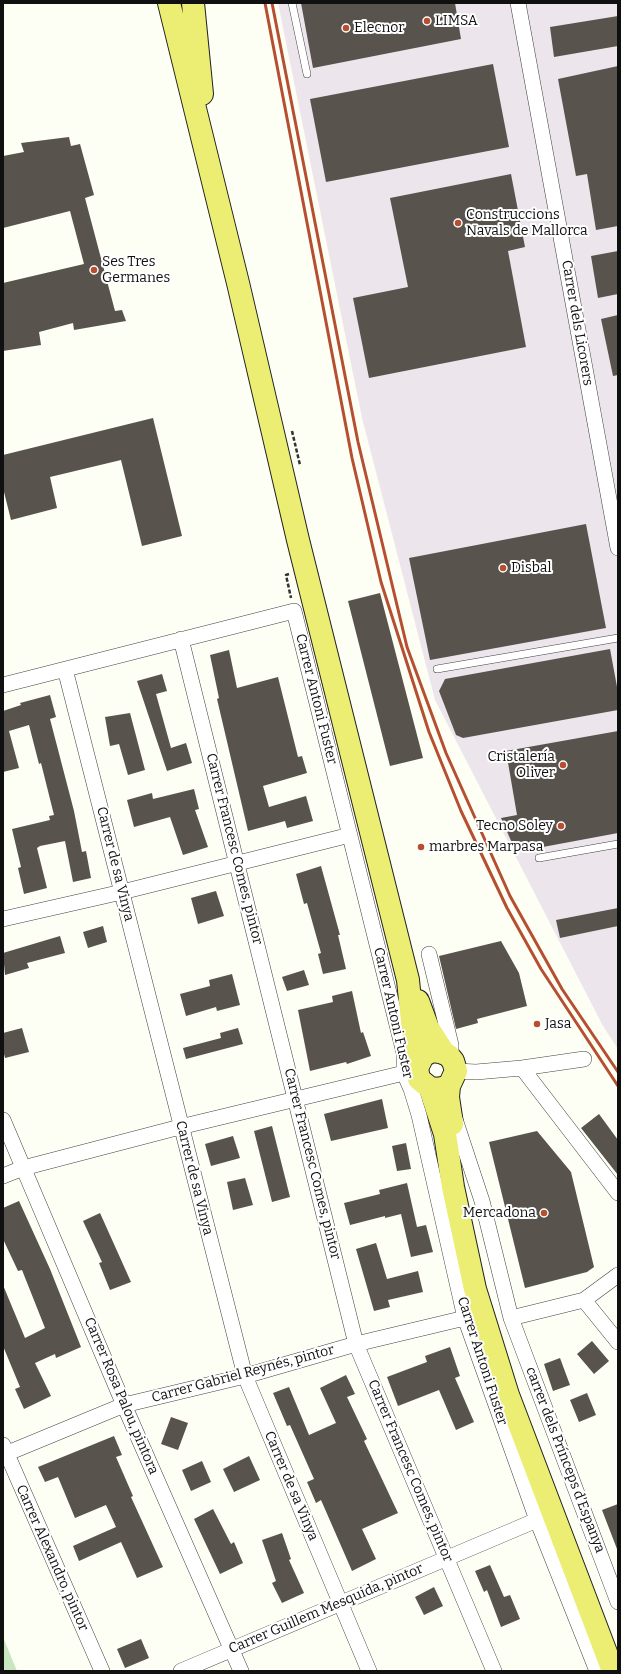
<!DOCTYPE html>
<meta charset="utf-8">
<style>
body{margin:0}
#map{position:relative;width:621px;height:1674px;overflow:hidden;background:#fdfef4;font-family:Bitter,serif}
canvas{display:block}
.frame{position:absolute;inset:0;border:4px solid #101010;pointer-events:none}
</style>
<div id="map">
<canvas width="621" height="1674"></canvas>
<div class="frame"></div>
</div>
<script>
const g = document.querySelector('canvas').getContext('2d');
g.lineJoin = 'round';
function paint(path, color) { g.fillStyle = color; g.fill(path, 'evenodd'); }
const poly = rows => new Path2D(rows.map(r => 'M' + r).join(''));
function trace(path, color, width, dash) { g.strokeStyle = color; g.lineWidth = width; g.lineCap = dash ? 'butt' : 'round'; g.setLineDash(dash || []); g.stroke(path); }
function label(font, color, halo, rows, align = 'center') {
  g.font = font + ' Bitter,serif'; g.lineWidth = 4; g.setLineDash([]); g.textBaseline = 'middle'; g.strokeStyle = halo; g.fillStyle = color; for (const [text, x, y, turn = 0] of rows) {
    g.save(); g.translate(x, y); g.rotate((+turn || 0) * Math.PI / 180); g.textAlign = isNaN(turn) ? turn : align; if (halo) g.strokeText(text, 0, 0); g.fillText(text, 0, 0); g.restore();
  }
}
const industrial = poly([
 [278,3,618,3,618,1049,603,1026,435,700,362,418]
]);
const green = poly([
 [3,1637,17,1671,3,1671]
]);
const building = poly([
 [301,3,455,3,461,39,313,68],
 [618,16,618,46,554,57,550,27],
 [493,64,509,147,326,182,310,99],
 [618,66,618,226,596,230,587,174,576,176,558,79],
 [69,137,71,146,80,144,94,195,85,198,115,311,122,310,126,321,74,330,73,323,39,332,41,345,3,351,3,283,84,264,70,211,3,228,3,156,24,152,21,143],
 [511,174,525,247,508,251,526,347,369,378,353,298,408,287,390,198],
 [618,251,618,294,598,298,591,256],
 [618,315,618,375,613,376,601,319],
 [153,418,182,536,142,546,121,460,50,477,57,508,11,520,3,488,3,455],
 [586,524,606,628,430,660,409,558],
 [380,593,423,758,390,766,348,601],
 [610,649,618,692,618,710,463,738,456,735,439,691,445,679],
 [229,650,237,688,278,677,298,757,302,756,307,773,263,786,269,807,306,796,313,821,287,828,285,821,248,831,217,699,219,698,210,655],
 [162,674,167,691,156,694,171,748,186,743,192,763,167,771,137,681],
 [50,695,56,717,50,719,74,811,82,852,86,851,91,878,73,882,65,841,40,846,37,848,47,888,24,894,18,868,21,867,12,829,50,820,49,816,54,815,41,763,39,764,29,725,9,731,19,768,3,772,3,711,21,705,20,703],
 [130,713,145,770,128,775,119,744,110,746,105,717],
 [618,731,618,833,516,852,501,818,517,815,506,751],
 [194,789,199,809,195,810,208,847,183,855,170,817,134,827,127,800,152,793,153,799],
 [321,866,340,935,338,935,346,969,323,974,318,954,321,953,307,903,304,904,296,874],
 [216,891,224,916,198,924,191,898],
 [618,908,618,926,560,938,556,920],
 [103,926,107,942,88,948,83,932],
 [60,936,65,953,27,963,29,968,5,975,3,953],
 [501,941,519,973,527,1006,477,1019,478,1023,456,1029,439,956],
 [304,970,309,985,287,991,282,977],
 [232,974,240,1005,217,1011,216,1007,186,1016,180,994,210,986,209,980],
 [352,991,361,1033,363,1032,371,1056,347,1064,346,1062,310,1071,298,1010,333,1002,332,996],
 [22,1028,29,1052,5,1058,3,1050,3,1033],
 [238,1028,243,1044,186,1059,183,1048,221,1038,220,1033],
 [382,1099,388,1128,331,1141,324,1114],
 [599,1114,618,1140,618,1175,581,1128],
 [272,1126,290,1197,272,1202,254,1131],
 [537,1131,571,1172,594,1267,587,1272,525,1288,489,1142],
 [233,1136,240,1158,211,1166,205,1144],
 [406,1143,411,1169,397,1171,392,1146],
 [245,1178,253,1205,233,1210,227,1182],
 [407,1183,417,1227,426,1225,433,1252,411,1257,401,1214,385,1218,385,1216,350,1225,344,1203,380,1194,379,1190],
 [19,1201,50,1269,81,1347,56,1358,55,1354,35,1363,51,1396,24,1409,15,1389,20,1387,3,1346,3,1285,25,1338,45,1328,22,1270,18,1271,3,1239,3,1208],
 [100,1213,131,1282,110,1290,99,1263,102,1262,83,1221],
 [376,1243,387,1279,418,1271,423,1292,388,1300,390,1307,374,1311,356,1249],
 [592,1341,609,1361,594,1374,577,1354],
 [450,1347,460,1376,455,1378,474,1422,456,1430,439,1390,398,1406,387,1377,427,1362,425,1356],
 [560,1358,570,1385,553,1391,544,1364],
 [346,1375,355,1394,347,1397,367,1439,364,1441,398,1513,362,1529,376,1559,352,1571,321,1500,316,1503,307,1482,314,1479,290,1425,287,1426,273,1393,289,1387,309,1435,336,1423,320,1388],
 [587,1393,596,1415,579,1422,570,1400],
 [171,1417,188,1423,178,1450,161,1444],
 [114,1436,122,1455,116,1457,133,1496,131,1497,163,1567,137,1578,121,1542,79,1561,73,1546,116,1527,106,1505,75,1518,58,1477,45,1482,38,1467],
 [249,1456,260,1480,234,1492,223,1469],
 [202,1461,211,1482,191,1491,182,1470],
 [618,1504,618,1549,617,1549,602,1510],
 [213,1509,231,1544,234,1542,243,1563,220,1574,194,1519],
 [282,1533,291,1559,289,1560,304,1593,282,1603,272,1583,276,1581,262,1540],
 [490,1565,504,1597,510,1595,520,1619,501,1627,487,1590,484,1592,475,1571],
 [434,1587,443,1606,424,1615,415,1597],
 [141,1639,149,1658,125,1668,117,1649]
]);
const path = poly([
 [292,431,300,465],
 [289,574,286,575,291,598]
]);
const lane = poly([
 [292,3,307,74],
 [437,669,618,638],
 [539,858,618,844]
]);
const street = poly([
 [518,3,618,548],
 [181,639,356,1344,494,1671],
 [65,669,245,1376,369,1671],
 [3,685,294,611,404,1053,404,1073,411,1089,419,1115,465,1318,537,1520,597,1671],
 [3,919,122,892,350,835],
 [429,954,451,1045,451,1058],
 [522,1068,618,1193],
 [456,1071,476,1072,522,1068,584,1059],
 [453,1113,482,1201,511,1318,618,1602],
 [3,1120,124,1405,241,1671],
 [3,1176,23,1168,180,1127,404,1073],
 [584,1300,618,1342],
 [511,1318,584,1300,618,1275],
 [3,1445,102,1671],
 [3,1455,124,1405,245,1376,356,1344,465,1318],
 [181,1671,537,1520]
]);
const primary = poly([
 [169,3,238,283,298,540,408,980,414,1042,419,1061],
 [193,3,202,94],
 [418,1001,428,1028,444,1053],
 [449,1086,438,1089,430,1088,419,1079,417,1068,423,1056,432,1051,440,1052,448,1055,453,1061,456,1071,449,1086,448,1097,452,1124],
 [430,1088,445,1134,453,1187,475,1289,508,1395,613,1671]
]);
const rail = poly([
 [265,3,352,458,381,582,429,732,461,811,507,908,541,969,618,1086],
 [272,3,358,442,407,647,446,753,510,896,562,989,618,1072]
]);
const markers = [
 [427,21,4,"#b64f31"],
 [346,28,4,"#b64f31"],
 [458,223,4,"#b64f31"],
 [94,270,4,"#b64f31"],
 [503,568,4,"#b64f31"],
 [563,765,4,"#b64f31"],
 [561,826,4,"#b64f31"],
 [421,847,4,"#b64f31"],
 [537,1024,4,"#b64f31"],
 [544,1213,4,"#b64f31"]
];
const poiNames = [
 ["LIMSA",435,21],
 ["Elecnor",354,28],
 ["Construccions",466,215],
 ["Navals de Mallorca",466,231],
 ["Ses Tres",102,262],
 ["Germanes",102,278],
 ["Disbal",511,568],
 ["Cristalería",555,757,"right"],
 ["Oliver",555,773,"right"],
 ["Tecno Soley",553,826,"right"],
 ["marbres Marpasa",429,847],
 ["Jasa",545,1024],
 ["Mercadona",536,1213,"right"]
];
const streetNames = [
 ["Carrer dels Licorers",577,323,80],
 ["Carrer Antoni Fuster",316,699,76],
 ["Carrer Francesc Comes, pintor",234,849,76],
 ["Carrer de sa Vinya",115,864,76],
 ["Carrer Antoni Fuster",393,1013,77],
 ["Carrer Francesc Comes, pintor",312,1164,76],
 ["Carrer de sa Vinya",194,1178,76],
 ["Carrer Antoni Fuster",482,1361,72],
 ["Carrer Gabriel Reynés, pintor",243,1374,-15],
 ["Carrer Rosa Palou, pintora",121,1396,67],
 ["carrer dels Prínceps d'Espanya",565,1460,69],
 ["Carrer Francesc Comes, pintor",410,1471,67],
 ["Carrer de sa Vinya",291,1486,67],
 ["Carrer Alexandro, pintor",52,1558,66],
 ["Carrer Guillem Mesquida, pintor",326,1609,-23]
];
paint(industrial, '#ede5ec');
paint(green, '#c9e7bf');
paint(building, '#58544d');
trace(lane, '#434343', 8);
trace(street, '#434343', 16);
trace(primary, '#212121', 24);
trace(path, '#323232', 2.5, [4, 2]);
trace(lane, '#fff', 7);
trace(street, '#fff', 15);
trace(primary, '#ebee73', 22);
trace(rail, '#b64f31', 3);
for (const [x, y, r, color] of markers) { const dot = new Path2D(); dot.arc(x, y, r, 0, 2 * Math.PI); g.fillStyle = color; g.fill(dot); trace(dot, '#fff', 1.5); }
label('14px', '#101010', '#fff', poiNames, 'left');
label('14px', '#101010', '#fff', streetNames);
</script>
